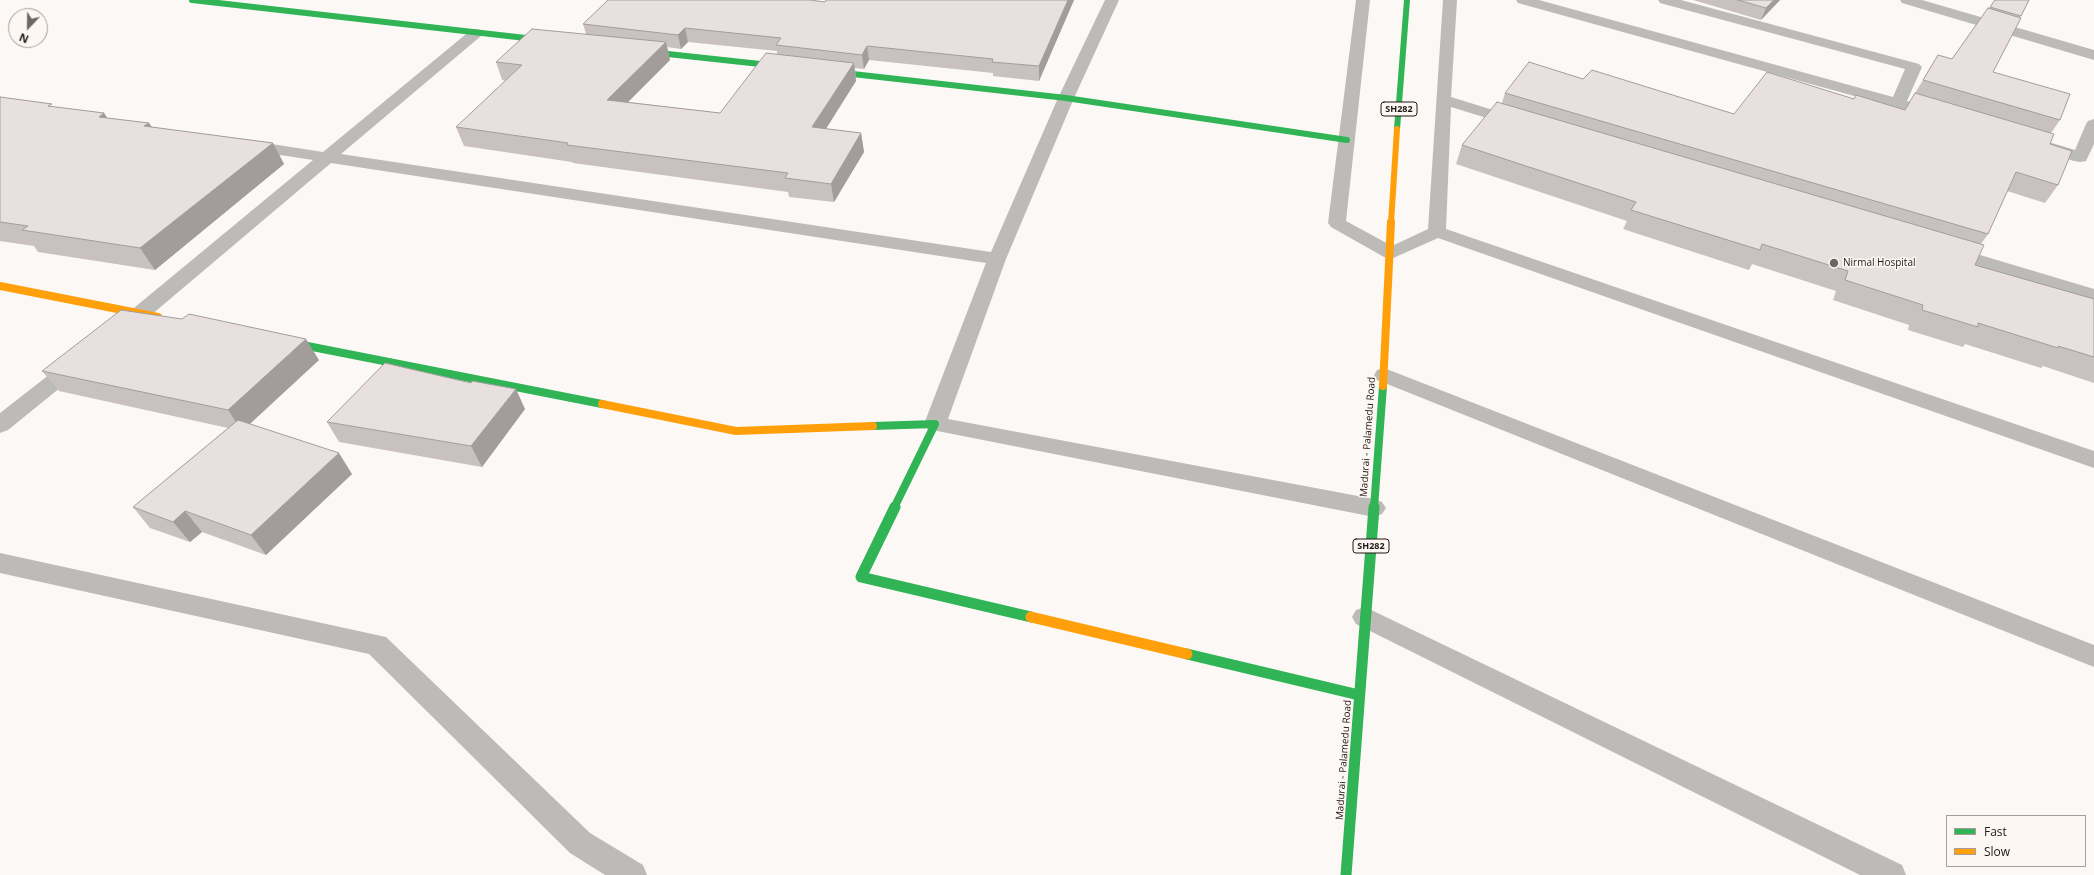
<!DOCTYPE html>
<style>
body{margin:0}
#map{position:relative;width:2094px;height:875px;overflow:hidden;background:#fbf8f6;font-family:"Open Sans",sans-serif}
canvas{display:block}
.legend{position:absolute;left:1946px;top:815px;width:140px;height:52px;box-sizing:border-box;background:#fdf7f4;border:1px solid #a59e9a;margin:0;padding:5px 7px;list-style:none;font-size:12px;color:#221813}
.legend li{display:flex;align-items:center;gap:8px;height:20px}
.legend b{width:20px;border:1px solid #a59e9a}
.north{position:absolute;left:8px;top:8px;width:40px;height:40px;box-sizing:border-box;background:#fdf7f4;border:1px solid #a59e9a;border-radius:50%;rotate:202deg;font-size:11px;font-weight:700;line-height:16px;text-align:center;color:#221813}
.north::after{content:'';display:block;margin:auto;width:14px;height:18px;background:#6e6662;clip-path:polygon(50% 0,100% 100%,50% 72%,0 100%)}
</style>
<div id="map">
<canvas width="2094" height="875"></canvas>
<ul class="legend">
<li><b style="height:5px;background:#30b455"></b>Fast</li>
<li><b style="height:5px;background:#ff9f0a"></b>Slow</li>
</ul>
<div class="north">N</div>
</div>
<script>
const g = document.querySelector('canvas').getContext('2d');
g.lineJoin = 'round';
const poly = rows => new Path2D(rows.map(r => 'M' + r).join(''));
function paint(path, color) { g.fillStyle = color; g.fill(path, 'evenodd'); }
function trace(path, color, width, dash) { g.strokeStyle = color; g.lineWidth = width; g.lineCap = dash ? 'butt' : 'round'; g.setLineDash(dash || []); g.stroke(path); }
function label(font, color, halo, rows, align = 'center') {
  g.font = font + ' "Open Sans",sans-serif'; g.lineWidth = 3; g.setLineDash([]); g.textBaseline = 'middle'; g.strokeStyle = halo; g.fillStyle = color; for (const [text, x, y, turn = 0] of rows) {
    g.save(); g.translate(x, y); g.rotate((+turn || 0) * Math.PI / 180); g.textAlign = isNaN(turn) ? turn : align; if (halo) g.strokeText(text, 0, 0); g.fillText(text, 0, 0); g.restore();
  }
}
const street = poly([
 [1105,0,1119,0,1074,98,1006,259,948,419,1374,499,1382,502,1386,508,1382,514,1374,517,927,429,924,424,986,263,331,163,131,332,124,334,117,332,114,327,117,322,313,160,240,149,238,145,240,141,246,140,323,152,471,30,476,29,481,30,483,33,481,36,341,154,991,252,1058,98,1105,0],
 [1356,0,1370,0,1346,221,1392,246,1428,229,1443,0,1457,0,1451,97,1522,119,1524,122,1522,125,1516,127,1451,107,1446,229,2094,451,2094,468,1438,238,1391,259,1384,257,1331,227,1328,223,1356,0],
 [1516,0,1539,0,1893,97,1905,69,1660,3,1658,0,1681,0,1919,64,1922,67,1907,101,1942,111,1944,114,1942,117,1936,119,1930,117,1518,3,1516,0],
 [1900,0,1922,0,2094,50,2094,60,1902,3,1900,0],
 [2094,119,2094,144,2086,161,2080,162,2074,161,2036,149,2034,145,2036,141,2042,140,2075,150,2086,124,2088,121,2094,119],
 [1950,246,2094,289,2094,301,1943,256,1941,252,1943,248,1950,246],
 [75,358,82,360,85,365,82,370,8,430,0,433,0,413,68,360,75,358],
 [1384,368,2094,645,2094,667,1377,380,1374,375,1377,370,1384,368],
 [0,553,386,637,590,833,643,865,647,875,605,875,570,853,369,654,0,573,0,553],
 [1365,607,1902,865,1906,875,1860,875,1356,624,1352,617,1356,610,1365,607]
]);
const fastFar2 = poly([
 [192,0,552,41],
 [640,51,788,67],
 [826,71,1066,98,1347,140],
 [1397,129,1407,0]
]);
const fastFar1 = poly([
 [282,341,602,404],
 [873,426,935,424,894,508],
 [1374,508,1383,386]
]);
const fast = poly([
 [895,507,861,577,1031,617],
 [1187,654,1359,695],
 [1346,875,1374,507]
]);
const slowFar2 = poly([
 [1391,223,1397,129]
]);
const slowFar1 = poly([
 [0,286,158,317],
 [1383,386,1391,222],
 [602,404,736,431,873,426]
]);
const slow = poly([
 [1031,617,1187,654]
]);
const wall = poly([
 [826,0,1074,0,1039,81,993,76,993,73,869,60,864,69,855,68,856,81,826,129,861,133,864,152,834,202,789,197,788,192,573,163,572,162,464,146,456,127,506,81,502,80,496,62,586,34,583,24,825,2],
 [688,42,777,51,777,54,720,113,628,102,670,60,667,47,681,49],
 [1693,0,1780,0,1761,20],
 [1995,0,2029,0,1993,72,2060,120,2051,133,2050,144,2058,185,2045,203,2007,191,1988,234,1981,244,1975,265,2094,299,2094,383,2043,366,2041,368,1965,344,1963,347,1908,330,1909,325,1833,300,1836,291,1752,264,1749,270,1623,229,1627,221,1456,164,1462,145,1502,103,1505,93,1583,79,1734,114,1854,99,1905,110,1938,55,1952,59],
 [0,97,53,107,104,113,107,118,149,123,152,127,273,143,284,164,155,270,38,252,34,246,0,241],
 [319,360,250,424,352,474,266,555,202,532,190,542,150,528,133,507,228,428,59,391,42,371],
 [525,409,482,467,339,442,327,422]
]);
const shadedWall = poly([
 [1068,0,1074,0,1039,81,1039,66],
 [1774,0,1780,0,1761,20,1766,8],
 [685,28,688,42,681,49,678,35],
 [666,42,670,60,612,118,607,100],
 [867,46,869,60,864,69,862,55],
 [854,63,856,81,815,146,812,127],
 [104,113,118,134,99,117],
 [149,123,162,144,144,126],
 [861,133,864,152,834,202,831,184],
 [273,143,284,164,155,270,140,248],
 [306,339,319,360,242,431,228,410],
 [516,389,525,409,482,467,471,446],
 [339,453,352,474,266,555,251,535],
 [185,511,202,532,190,542,173,522]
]);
const building = poly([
 [608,0,810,0,825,2,826,0,1068,0,1039,66,992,62,993,59,867,46,862,55,776,45,781,38,685,28,678,35,583,24,608,0],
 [1738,0,1774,0,1766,8,1738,0],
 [1995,0,2029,0,2021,16,1990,7,1995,0],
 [1988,8,2021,18,1993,72,2070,94,2060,120,1923,80,1938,55,1952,59,1988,8],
 [532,29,666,42,607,100,720,113,766,53,854,63,812,127,861,133,831,184,785,178,788,173,567,145,568,143,456,127,522,65,496,62,532,29],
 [1529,62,1583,79,1592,70,1734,114,1767,72,1854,99,1856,95,1905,110,1915,93,2054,134,2050,144,2072,151,2058,185,2016,172,1988,234,1505,93,1529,62],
 [0,97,52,104,48,106,104,113,99,117,149,123,144,126,273,143,140,248,22,230,28,226,0,222,0,97],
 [1497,102,1984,245,1975,265,2094,299,2094,357,2058,346,2058,348,1978,323,1978,327,1922,310,1923,305,1845,280,1848,271,1762,244,1760,250,1631,210,1636,202,1462,145,1497,102],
 [121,310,182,319,189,314,306,339,228,410,42,371,121,310],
 [385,363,471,383,472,381,516,389,471,446,327,422,385,363],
 [238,420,339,453,251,535,185,511,173,522,133,507,238,420]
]);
const markers = [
 [1834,263,5,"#6e6662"]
];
const shields = [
 [1399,109,36],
 [1371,546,36]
];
const shieldNames = [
 ["SH282",1399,109],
 ["SH282",1371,546]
];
const poiNames = [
 ["Nirmal Hospital",1843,263]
];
const streetNames = [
 ["Madurai - Palamedu Road",1368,437,-86],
 ["Madurai - Palamedu Road",1344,760,-86]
];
paint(street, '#bdbbb7');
trace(fastFar2, '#30b455', 6);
trace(fastFar1, '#30b455', 8);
trace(fast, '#30b455', 11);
trace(slowFar2, '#ff9f0a', 6);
trace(slowFar1, '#ff9f0a', 8);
trace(slow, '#ff9f0a', 11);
paint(wall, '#c8c1bf');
paint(shadedWall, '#a29d9b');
paint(building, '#e8e0de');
trace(building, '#a29d9b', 1);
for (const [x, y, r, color] of markers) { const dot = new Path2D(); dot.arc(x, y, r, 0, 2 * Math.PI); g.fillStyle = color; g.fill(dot); trace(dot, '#fdf7f4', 1.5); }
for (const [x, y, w] of shields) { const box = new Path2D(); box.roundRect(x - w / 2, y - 7, w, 14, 3); g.fillStyle = '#fdf7f4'; g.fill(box); trace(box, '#221813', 1); }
label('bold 9px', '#221813', null, shieldNames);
label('10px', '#221813', '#fdf7f4', poiNames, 'left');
label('10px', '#221813', '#fdf7f4', streetNames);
</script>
